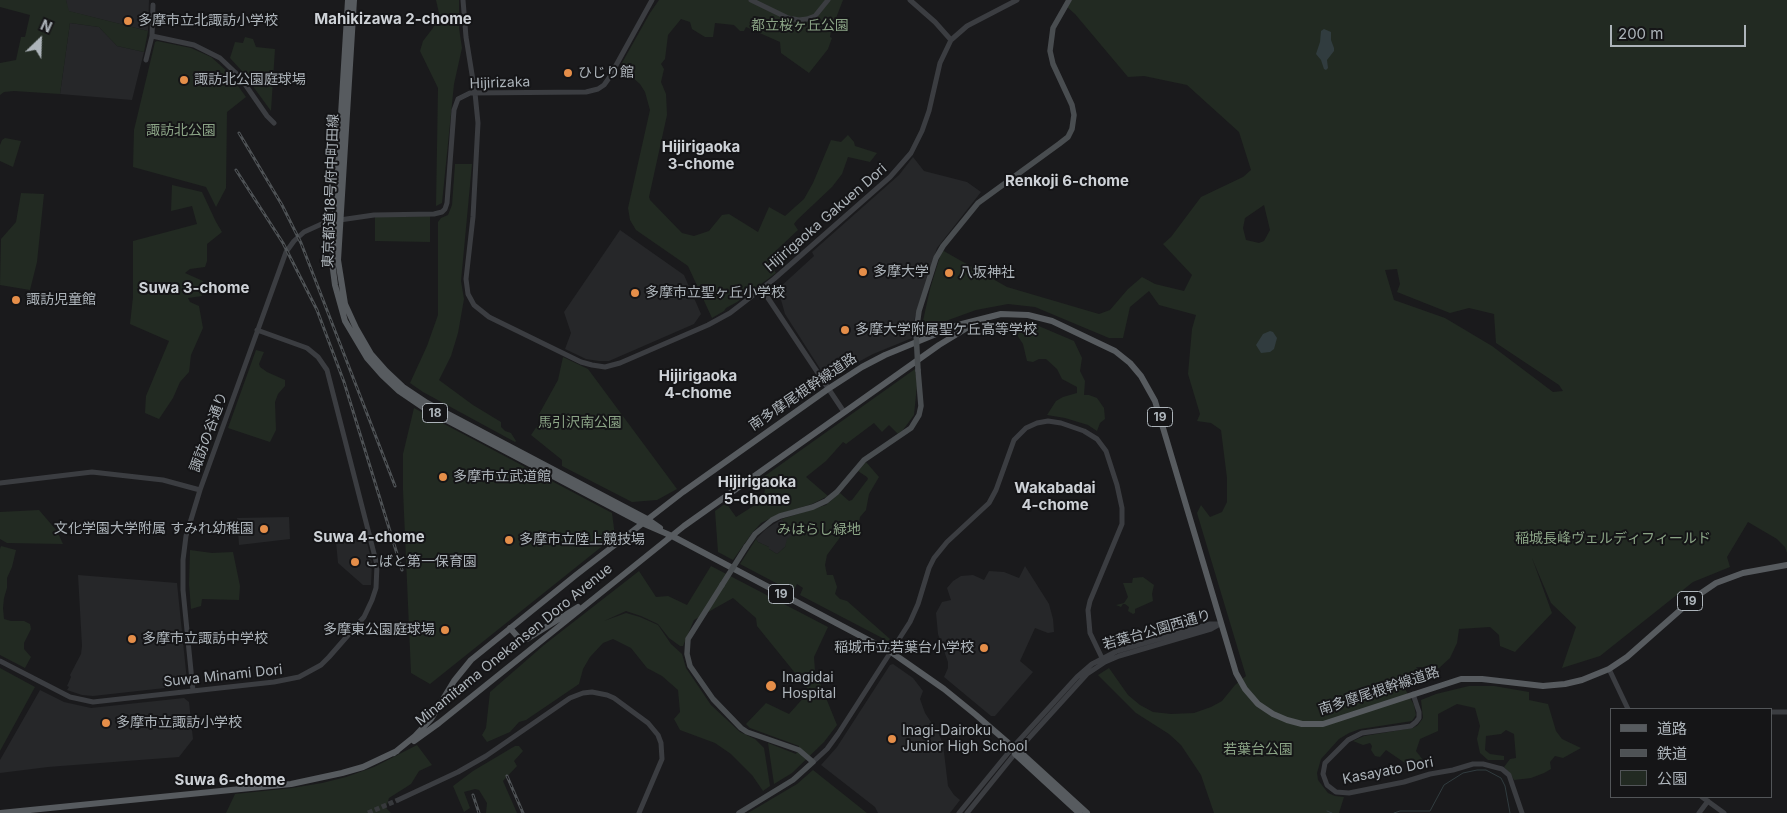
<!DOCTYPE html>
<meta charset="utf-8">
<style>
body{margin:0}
#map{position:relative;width:1787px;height:813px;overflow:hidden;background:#1a1a1c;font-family:Inter,"Noto Sans JP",sans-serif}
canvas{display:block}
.legend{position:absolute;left:1610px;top:708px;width:162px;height:90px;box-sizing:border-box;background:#151517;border:1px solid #525558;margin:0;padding:6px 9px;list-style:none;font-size:15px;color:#adb4ba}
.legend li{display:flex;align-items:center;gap:10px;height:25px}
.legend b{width:25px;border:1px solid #525558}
.north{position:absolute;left:15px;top:15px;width:50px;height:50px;-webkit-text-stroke:4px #151517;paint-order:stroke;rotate:24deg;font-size:14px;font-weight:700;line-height:20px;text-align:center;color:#adb4ba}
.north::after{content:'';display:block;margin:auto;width:18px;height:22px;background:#adb4ba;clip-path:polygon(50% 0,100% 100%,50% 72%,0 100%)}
.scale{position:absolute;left:1610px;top:25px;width:136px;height:22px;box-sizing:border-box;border:2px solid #adb4ba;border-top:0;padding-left:6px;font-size:15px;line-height:18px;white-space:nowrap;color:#adb4ba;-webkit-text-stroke:4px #151517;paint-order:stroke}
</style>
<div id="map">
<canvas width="1787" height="813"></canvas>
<ul class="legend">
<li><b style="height:6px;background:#575b5f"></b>道路</li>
<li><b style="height:6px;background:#4e5255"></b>鉄道</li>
<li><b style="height:14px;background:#222a22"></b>公園</li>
</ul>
<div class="north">N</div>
<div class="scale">200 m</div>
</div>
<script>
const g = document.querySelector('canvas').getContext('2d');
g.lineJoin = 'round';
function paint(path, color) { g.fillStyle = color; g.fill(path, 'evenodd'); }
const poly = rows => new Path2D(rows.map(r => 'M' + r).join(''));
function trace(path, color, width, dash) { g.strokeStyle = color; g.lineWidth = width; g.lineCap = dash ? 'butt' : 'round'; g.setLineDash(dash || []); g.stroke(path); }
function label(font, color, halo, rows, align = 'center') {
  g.font = font + ' Inter,"Noto Sans JP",sans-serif'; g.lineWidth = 4; g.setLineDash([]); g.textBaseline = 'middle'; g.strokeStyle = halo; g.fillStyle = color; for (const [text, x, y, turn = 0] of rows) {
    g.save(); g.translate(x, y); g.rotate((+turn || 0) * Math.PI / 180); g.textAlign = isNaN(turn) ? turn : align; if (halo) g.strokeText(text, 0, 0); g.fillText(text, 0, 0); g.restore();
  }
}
const built = poly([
 [66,0,149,0,148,31,68,11],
 [70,23,99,27,117,46,144,52,132,100,60,94],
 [913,157,924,171,967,182,981,192,937,248,915,317,912,338,873,354,851,366,831,380,826,378,785,314,778,289,814,256,812,252,899,175],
 [620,230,684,275,701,314,694,324,609,361,599,361,586,359,565,349,571,333,564,312],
 [289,517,290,539,239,545,237,518],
 [782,519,794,534,785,547,777,554,769,549,769,547,758,542,756,539,766,529],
 [366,539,372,562,371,585,363,585,338,563,336,542],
 [1025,566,1049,604,1053,619,1054,632,1048,633,1035,628,1020,661,1033,672,995,716,991,716,944,677,948,668,948,662,938,634,936,613,942,602,951,600,947,588,953,581,961,576,973,575,984,580,989,571,1004,572,1019,578],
 [78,575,177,583,187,681,183,686,93,696,82,695,67,690,69,687,67,686,71,677,70,675,81,654,82,646],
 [893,664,913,678,923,691,920,699,925,713,939,734,943,744,948,786,954,795,960,800,950,813,878,813,875,807,821,765,837,747,890,665],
 [40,690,64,702,91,708,184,698,189,702,193,739,179,757,48,767,0,773,0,760]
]);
const green = poly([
 [0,0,66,0,69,11,148,31,144,52,117,46,99,27,70,23,60,94,14,91,4,92,0,95,0,63,16,60,21,37,25,37,30,15,0,7],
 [436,0,459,0,459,28,462,48,454,84,442,203,436,206,438,88,420,51,423,41,433,28,439,13],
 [659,0,843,0,831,31,830,37,832,38,828,49,809,73,781,53,780,42,746,27,744,31,740,31,734,25,715,23,713,37,705,37,692,29,690,22,681,19,668,35,665,59,661,64,664,69,661,82,666,94,667,115,649,197,650,200,682,233,694,236,709,231,722,215,729,214,758,232,769,207,785,216,804,199,813,183,831,140,841,142,848,135,854,142,855,146,877,153,870,162,848,157,842,174,832,187,797,220,794,224,798,230,767,259,776,273,737,302,726,308,724,311,712,318,688,266,636,230,630,220,628,208,650,110,645,92,640,84,632,77,618,70,650,13],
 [1072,0,1787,0,1787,553,1785,547,1777,539,1748,522,1727,557,1730,567,1693,582,1600,656,1562,668,1576,627,1551,603,1532,558,1552,613,1515,652,1500,646,1499,635,1490,627,1459,629,1457,643,1450,658,1439,668,1416,667,1427,681,1405,689,1414,705,1416,715,1412,721,1360,729,1349,733,1339,739,1321,759,1317,773,1318,780,1328,793,1335,796,1344,797,1339,813,1214,813,1201,775,1181,745,1169,734,1136,713,1098,675,1109,668,1128,695,1140,705,1153,712,1171,714,1194,713,1211,707,1222,701,1235,685,1246,676,1197,513,1201,505,1210,517,1222,512,1227,502,1227,478,1221,430,1211,423,1197,421,1200,414,1188,374,1192,329,1196,315,1159,305,1149,291,1130,307,1123,338,1109,338,1035,307,1008,304,976,310,921,330,930,289,942,250,1007,287,1099,314,1110,310,1128,289,1142,277,1155,284,1184,291,1192,275,1163,244,1171,237,1201,197,1243,177,1251,170,1239,132,1187,85,1144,76,1128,77,1075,14,1067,7],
 [1264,205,1270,230,1264,241,1259,243,1246,240,1243,228,1245,218],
 [1397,269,1400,284,1397,292,1450,313,1469,308,1494,314,1496,343,1559,385,1563,391,1553,392,1492,346,1445,318,1394,300,1385,270],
 [245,37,253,39,256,47,275,49,271,111,241,70,230,58,235,42,243,43],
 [157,41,191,48,211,57,228,72,246,97,227,112,226,188,216,207,206,187,133,167,134,130,155,42],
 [5,138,21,141,13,167,0,161,0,145,2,140],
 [455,164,472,164,461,281,464,299,458,333,451,356,439,380,473,405,501,422,501,427,505,431,511,433,516,441,515,442,423,392,410,383,427,346,438,315,438,222,441,218,448,215,452,205],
 [172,185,202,192,216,222,222,232,207,244,207,261,205,267,190,269,185,273,203,281,201,289,202,296,188,298,190,302,199,306,203,328,191,355,189,372,180,382,173,398,159,419,145,413,146,396,169,341,130,324,133,297,133,241,197,224,192,206,171,211],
 [21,193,44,194,37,262,30,290,0,285,1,239,16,222],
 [430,216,430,242,375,241,375,217],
 [1015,322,1034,324,1074,341,1082,358,1080,371,1085,381,1084,395,1089,395,1097,398,1104,408,1105,419,1100,423,1097,431,1088,425,1065,418,1047,415,1056,401,1063,397,1077,393,1077,387,1062,379,1057,369,1046,359,1039,359,1033,362,1027,361,1023,344,1015,332,1001,324],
 [256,350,264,352,259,364,260,367,267,372,285,380,285,386,278,394,275,402,276,430,270,442,228,428],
 [563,357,588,369,677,489,657,500,632,502,562,466,562,460,531,435,539,423,538,416,558,380],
 [915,369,917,385,914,415,903,430,898,434,889,425,882,432,874,423,846,444,843,442,826,461,806,477,828,496,812,504,779,514,761,523,752,533,733,560,718,552,715,511,726,503,736,517,763,500,765,489,759,480],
 [414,408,612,513,615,536,430,684,411,673,403,490,403,454],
 [866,462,879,477,869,494,866,510,860,517,859,523,852,532,844,532,827,555,825,565,827,575,833,575,837,587,835,594,840,599,847,601,890,639,888,641,800,595,803,588,797,584,793,592,740,564,756,539,758,542,769,547,769,549,777,554,785,547,787,539,794,534,782,519,826,505,840,493,849,501,852,500,868,479,867,477,858,471],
 [39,510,57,531,63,544,7,543,0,539,0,512],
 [1,546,16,550,12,567,7,578,7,588,4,598,3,608,4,619,11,621,24,621,30,624,31,629,24,643,24,649,31,657,25,668,0,655,0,549],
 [190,550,212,553,233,552,240,586,239,600,202,599,201,606,191,609,189,584],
 [711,566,828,627,814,657,815,671,837,725,824,742,792,773,774,784,768,743,796,754,799,746,750,728,746,724,766,703,789,714,806,695,806,690,808,689,757,626,756,618,733,598,694,620,683,646,680,646,669,638,658,624,641,616,626,611,604,621,626,613,640,617,658,625,671,644,682,654,686,668,711,705,740,732,755,739,764,748,770,786,763,791,752,775,731,754,715,743,680,730,674,719,680,712,678,690,662,676,647,668,631,648,613,639,603,643,590,657,583,669,579,684,526,720,519,722,510,732,487,742,482,735,486,728,490,692,544,645,639,571,656,597,668,596,687,605],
 [1143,577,1154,585,1152,594,1153,601,1135,609,1135,613,1133,614,1128,611,1129,607,1125,604,1123,604,1121,607,1116,605,1124,603,1128,597,1123,583,1132,583,1133,578],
 [0,668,35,687,0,751],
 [1469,686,1494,686,1529,692,1529,700,1548,704,1556,731,1562,739,1581,748,1563,758,1555,756,1550,762,1551,769,1544,773,1531,778,1514,780,1510,773,1504,767,1510,759,1516,758,1514,734,1506,730,1501,734,1486,736,1485,750,1490,754,1504,756,1504,760,1488,760,1480,753,1477,739,1480,726,1475,708,1457,704,1438,714,1438,731,1420,739,1416,751,1423,760,1419,763,1405,763,1386,750,1380,757,1375,756,1371,750,1372,746,1370,743,1363,745,1353,741,1364,736,1413,728,1418,725,1423,718,1421,700,1436,694],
 [417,745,432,765,419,771,411,784,389,798,386,808,391,813,226,813,235,794,292,788,322,783,346,777,374,767],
 [515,746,519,746,523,751,514,761,517,766,503,781,517,813,486,813,487,803,479,790,475,789,464,792,470,808,464,812,453,786,473,771],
 [813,770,867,813,748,813,797,784]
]);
const water = poly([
 [1324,29,1331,32,1331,40,1334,48,1334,51,1327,60,1328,68,1326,70,1324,69,1321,60,1316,54,1320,42,1321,31],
 [1270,331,1273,332,1277,338,1274,349,1270,352,1261,353,1256,345,1263,334]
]);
const stream = poly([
 [1327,811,1332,813],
 [1394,813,1400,811,1430,811,1444,785,1463,773,1477,770,1486,770,1501,778,1505,786,1510,813]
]);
const tertiaryTunnel = poly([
 [368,813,398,800]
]);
const tertiary = poly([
 [463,0,466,37,475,93,478,123,473,217,466,279,468,294,474,305,489,317,581,362,592,365,605,367,620,363,708,325,730,313,774,279,890,177,911,153,922,131,929,111,940,63,951,40,967,26,1017,0],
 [751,0,788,18,799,20,807,19,815,16,828,0],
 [910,0,935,22,951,40],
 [152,36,194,45,220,58,240,77,267,116,274,123],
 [146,60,152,36,153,5],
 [762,289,844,412],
 [0,483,92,472,163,480,200,490],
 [0,661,70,697,93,702,274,682,299,677,321,665,329,657,364,617,372,600,376,588,377,565,327,370,318,357,307,348,257,330],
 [1609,669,1628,709],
 [193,691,183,590,183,560,186,536,200,490,286,252,294,241,304,232,326,222,374,215,434,214,442,212,445,209,447,203,454,110,458,99,470,93,586,92,598,89,604,85,609,78,652,0],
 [1413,694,1419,712,1419,718,1416,722,1411,726,1362,733,1348,740,1325,763,1323,774,1327,785,1336,792,1349,793,1404,782,1430,774,1453,770,1473,764,1483,764,1502,769,1509,775,1522,813],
 [1771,712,1787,712],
 [813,762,827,749,838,734,910,622,918,604,929,568,934,558,947,542,989,503,996,490,1014,440,1026,428,1037,423,1048,421,1061,423,1084,431,1097,439,1106,451,1117,485,1122,508,1122,524,1090,601,1088,610,1090,633,1102,658],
 [1702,797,1724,813],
 [398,800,458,772,486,756,570,698,583,693,592,692,607,695,614,698,648,723,658,735,661,743,662,759,639,813],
 [959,813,1013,747,1077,677,1092,664,1117,651,1210,624,1221,624],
 [967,813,1018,750,1087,674,1105,662,1119,656,1211,629,1218,625],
 [1699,813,1708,801]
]);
const secondary = poly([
 [916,332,919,311,936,258,943,246,978,203,1059,144,1068,137,1072,129,1074,115,1072,105,1053,64,1050,51,1053,28,1069,0],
 [746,547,755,534,772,520,780,516,813,507,826,501,837,492,864,460,911,428,919,415,921,406,918,370],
 [722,585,688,639,687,654,690,666,713,699,741,728,747,732,799,750,813,762,793,780,739,813]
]);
const primary = poly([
 [348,0,332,262,335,285,345,321,367,358,382,375,399,391,424,408,642,523,672,536,891,652,944,689,976,715,1013,747,1015,754,1079,813],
 [354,0,338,260,345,304,356,328,371,354,386,371,403,387,427,403,647,519,660,528],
 [510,628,518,637,521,639,527,639,578,607],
 [414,741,439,723,684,526,939,345,975,323],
 [1013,747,1018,750,1087,813],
 [394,753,415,736,431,719,454,681,471,660,576,575,683,492,828,389,862,367,885,355,958,325,1001,314,1028,315,1052,321,1115,351,1130,363,1141,376,1155,401,1236,673,1245,689,1258,704,1273,714,1287,720,1302,724,1323,724,1461,679,1482,679,1543,686,1565,684,1582,680,1609,669,1627,657,1694,598,1716,583,1743,573,1787,565],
 [0,813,291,784,342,773,363,767,397,751]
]);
const rail = poly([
 [239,133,282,205,301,243,395,486],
 [236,170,283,243,317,310,344,382,402,570],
 [507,776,523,813],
 [473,795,479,813]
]);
const secondaryBridge = poly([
 [916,332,918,370],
 [722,585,746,547]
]);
const markers = [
 [128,21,5,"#e58e49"],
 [568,73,5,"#e58e49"],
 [184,80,5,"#e58e49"],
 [863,272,5,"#e58e49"],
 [949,273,5,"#e58e49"],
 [635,293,5,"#e58e49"],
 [16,300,5,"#e58e49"],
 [845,330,5,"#e58e49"],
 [443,477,5,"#e58e49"],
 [264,529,5,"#e58e49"],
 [509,540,5,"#e58e49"],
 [355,562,5,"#e58e49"],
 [445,630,5,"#e58e49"],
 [132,639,5,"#e58e49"],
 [984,648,5,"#e58e49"],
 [771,686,6,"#e58e49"],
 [106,723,5,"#e58e49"],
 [892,739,5,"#e58e49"]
];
const shields = [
 [435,413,25],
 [1160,417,25],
 [781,594,25],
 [1690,601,25]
];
const shieldNames = [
 ["18",435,413],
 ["19",1160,417],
 ["19",781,594],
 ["19",1690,601]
];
const poiNames = [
 ["多摩市立北諏訪小学校",138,21],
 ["ひじり館",578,73],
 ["諏訪北公園庭球場",194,80],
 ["多摩大学",873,272],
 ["八坂神社",959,273],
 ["多摩市立聖ヶ丘小学校",645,293],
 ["諏訪児童館",26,300],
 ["多摩大学附属聖ケ丘高等学校",855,330],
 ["多摩市立武道館",453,477],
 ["文化学園大学附属 すみれ幼稚園",254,529,"right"],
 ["多摩市立陸上競技場",519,540],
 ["こばと第一保育園",365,562],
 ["多摩東公園庭球場",435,630,"right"],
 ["多摩市立諏訪中学校",142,639],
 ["稲城市立若葉台小学校",974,648,"right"],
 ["Inagidai",782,678],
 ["Hospital",782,694],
 ["多摩市立諏訪小学校",116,723],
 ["Inagi-Dairoku",902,731],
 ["Junior High School",902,747]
];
const parkNames = [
 ["都立桜ヶ丘公園",800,26],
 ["諏訪北公園",181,131],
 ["馬引沢南公園",580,423],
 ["みはらし緑地",819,530],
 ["稲城長峰ヴェルディフィールド",1613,539],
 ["若葉台公園",1258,750]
];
const streetNames = [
 ["Hijirizaka",500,83,-2],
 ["東京都道18号府中町田線",331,191,-88],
 ["Hijirigaoka Gakuen Dori",826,218,-41],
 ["南多摩尾根幹線道路",803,392,-34],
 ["諏訪の谷通り",209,432,-70],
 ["若葉台公園西通り",1157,630,-16],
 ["Minamitama Onekansen Doro Avenue",514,645,-39],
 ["Suwa Minami Dori",223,676,-6],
 ["南多摩尾根幹線道路",1379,691,-18],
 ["Kasayato Dori",1388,771,-11]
];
const neighbourhoodNames = [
 ["Mahikizawa 2-chome",393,19],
 ["Hijirigaoka",701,147],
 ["3-chome",701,164],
 ["Renkoji 6-chome",1067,181],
 ["Suwa 3-chome",194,288],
 ["Hijirigaoka",698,376],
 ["4-chome",698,393],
 ["Hijirigaoka",757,482],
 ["5-chome",757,499],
 ["Wakabadai",1055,488],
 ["4-chome",1055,505],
 ["Suwa 4-chome",369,537],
 ["Suwa 6-chome",230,780]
];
paint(built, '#262729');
paint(green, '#222a22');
paint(water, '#313c3f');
trace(stream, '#313c3f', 1);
trace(tertiaryTunnel, '#37393c', 5, [5, 2.5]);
trace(tertiary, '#3b3d41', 5);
trace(secondary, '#494d50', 5.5);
trace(primary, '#575b5f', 6);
trace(rail, '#4e5255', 3);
trace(rail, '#151517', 1, [4]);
trace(secondaryBridge, '#494d50', 5.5);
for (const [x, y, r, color] of markers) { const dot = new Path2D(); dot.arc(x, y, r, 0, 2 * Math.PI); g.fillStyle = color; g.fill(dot); trace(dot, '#151517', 2); }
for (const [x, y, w] of shields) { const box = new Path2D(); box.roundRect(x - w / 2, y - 9.5, w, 19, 4); g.fillStyle = '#151517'; g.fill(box); trace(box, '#adb4ba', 1); }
label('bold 12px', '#adb4ba', null, shieldNames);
label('14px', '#adb4ba', '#151517', poiNames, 'left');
label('14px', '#8ba486', '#151517', parkNames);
label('14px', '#adb4ba', '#151517', streetNames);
label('bold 15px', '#ced2d7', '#151517', neighbourhoodNames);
</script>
